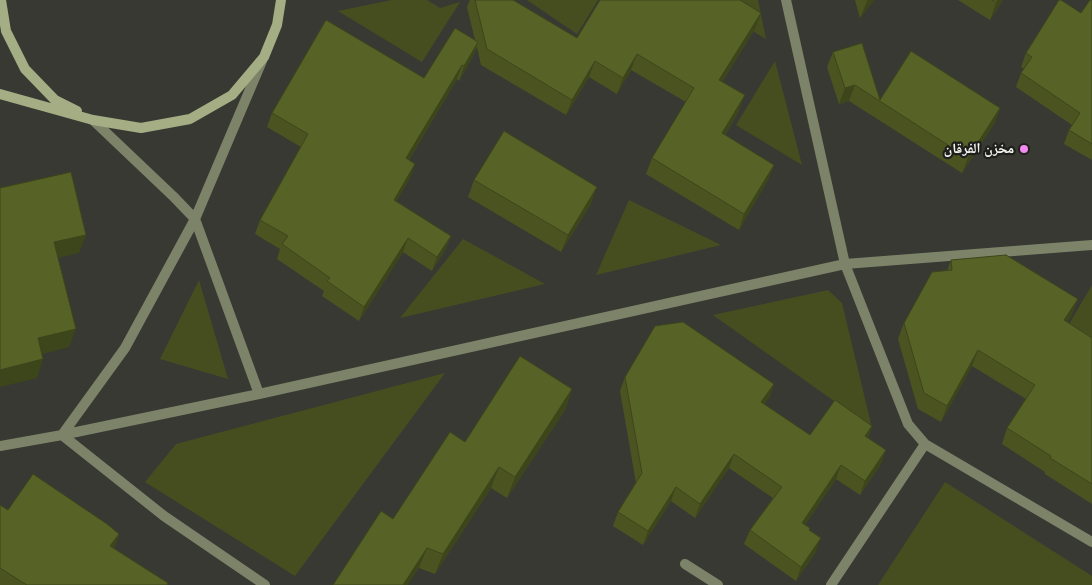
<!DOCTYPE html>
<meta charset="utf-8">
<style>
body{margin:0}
canvas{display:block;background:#373932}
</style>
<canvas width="1092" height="585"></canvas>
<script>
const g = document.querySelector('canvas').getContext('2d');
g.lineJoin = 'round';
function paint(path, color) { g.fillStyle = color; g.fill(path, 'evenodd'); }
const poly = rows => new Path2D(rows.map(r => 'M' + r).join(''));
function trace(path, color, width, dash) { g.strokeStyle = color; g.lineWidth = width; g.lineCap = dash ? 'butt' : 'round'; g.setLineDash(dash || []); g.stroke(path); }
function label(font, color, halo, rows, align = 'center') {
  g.font = font + ' "Varela Round","Noto Naskh Arabic",sans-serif'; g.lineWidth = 4.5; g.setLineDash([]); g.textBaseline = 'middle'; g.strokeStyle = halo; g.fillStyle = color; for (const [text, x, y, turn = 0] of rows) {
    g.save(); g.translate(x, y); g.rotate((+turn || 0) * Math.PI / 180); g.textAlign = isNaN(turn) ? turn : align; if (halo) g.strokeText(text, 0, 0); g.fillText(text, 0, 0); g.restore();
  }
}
const green = poly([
 [392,0,427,0,440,8,460,2,422,62,338,11],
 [527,0,598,0,577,34],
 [701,0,758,0,766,39],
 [775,61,802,165,736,125],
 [629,200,721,245,596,275],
 [463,239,545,284,400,318],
 [199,280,228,379,160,359],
 [1092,285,1092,351,1065,331],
 [828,290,842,303,872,428,713,315],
 [445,373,295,576,145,482,176,444],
 [945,482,1092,576,1092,585,878,585]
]);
const street = poly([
 [786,0,845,264,908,424,925,444,1092,542],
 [259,394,195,219,262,61],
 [0,446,62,435,125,348,195,219,173,196,93,120],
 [685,564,718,585],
 [265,585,164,516,62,435,259,394,845,264,1092,245],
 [831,585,925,444]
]);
const secondary = poly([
 [1,0,6,31,25,69,55,100,77,111],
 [0,94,93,120,141,128,190,119,232,95,264,57,277,25,281,0]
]);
const wall = poly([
 [470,0,513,0,577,38,755,29,722,82,739,111,725,135,774,165,768,180,739,230,646,174,652,158,686,102,631,70,617,94,589,77,566,115,481,65,477,47,473,56,459,81,457,79,409,160,410,178,396,201,451,236,445,250,432,271,403,252,359,321,322,296,324,291,277,259,280,249,255,234,260,220,301,147,267,127,272,113,424,78,475,40,467,7],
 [855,0,874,0,860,18],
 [958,0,1003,0,990,20],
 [1092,0,1092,160,1064,144,1069,130,1072,125,1016,87,1021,73,1024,69,1021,67,1026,53,1081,13],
 [833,52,880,100,1000,108,994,124,962,173,849,101,839,104,827,67],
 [474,180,591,204,561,252,468,197],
 [951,260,1072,315,1067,322,1092,338,1092,504,1045,474,1045,472,1002,444,1007,428,1026,399,972,366,941,422,918,409,898,339,904,323,947,271],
 [625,377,774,384,769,398,764,404,810,435,872,426,868,438,881,464,860,495,836,479,805,525,809,530,816,552,796,581,744,544,750,530,773,498,729,468,695,518,671,501,643,545,613,526,618,512,636,483,620,391],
 [572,389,565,410,507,498,491,488,435,574,419,568,393,519,465,442],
 [0,505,8,510,119,534,114,548,167,585,0,585]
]);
const shadedWall = poly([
 [867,0,874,0,860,18,867,1],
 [998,0,1003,0,990,20,996,3],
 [761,13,755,29,713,96,719,80],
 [478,42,473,56,459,81,464,66],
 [637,54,631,70,617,94,623,78],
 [595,61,589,77,566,115,572,100],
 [462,65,457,79,401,173,406,158],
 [855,85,849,101,839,104,845,88],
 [745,95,739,111,716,149,722,133],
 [1000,108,994,124,962,173,968,158],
 [415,164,410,178,389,214,394,200],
 [774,165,768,180,739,230,744,214],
 [597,187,591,204,561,252,568,235],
 [86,235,79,253,48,260,54,242],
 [451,236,445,250,432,271,437,257],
 [408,238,403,252,359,321,364,307],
 [1078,299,1072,315,1059,336,1064,320],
 [76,329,69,347,31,357,38,338],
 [978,350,972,366,941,422,947,406],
 [43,359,37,378,0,387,0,370],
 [774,384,769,398,756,416,761,402],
 [572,389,565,410,507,498,515,477],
 [872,426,867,440,865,436],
 [886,450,881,464,860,495,865,481],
 [734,454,729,468,695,518,700,504],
 [841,465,836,479,797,537,802,523],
 [499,467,491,488,435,574,443,554],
 [676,487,671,501,643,545,648,531],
 [119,534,112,553,110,546],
 [821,538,816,552,796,581,801,567],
 [427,548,419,568,408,585,403,585]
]);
const building = poly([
 [475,0,513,0,577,38,600,0,740,0,761,13,719,80,745,95,722,133,774,165,744,214,652,158,694,88,637,54,623,78,595,61,572,100,487,49,475,0],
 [992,0,998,0,996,3,992,0],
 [1059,0,1061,0,1081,13,1090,0,1092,0,1092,144,1069,130,1080,113,1021,73,1032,57,1026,53,1059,0],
 [326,20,424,78,455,28,478,42,464,66,462,65,406,158,415,164,394,200,451,236,437,257,408,238,364,307,327,281,330,278,282,244,288,236,260,220,308,134,272,113,326,20],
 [862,43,880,100,911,51,1000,108,968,158,855,85,845,88,833,52,862,43],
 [504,131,597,187,568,235,474,180,504,131],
 [71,172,86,235,54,242,76,329,38,338,43,359,0,370,0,188,71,172],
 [1006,255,1078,299,1064,320,1092,338,1092,484,1050,458,1051,456,1007,428,1035,385,978,350,947,406,924,393,904,323,932,272,952,270,951,260,1006,255],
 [683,322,774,384,761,402,810,435,835,400,872,426,865,436,886,450,865,481,841,465,802,523,810,528,809,530,821,538,801,567,750,530,782,487,734,454,700,504,676,487,648,531,618,512,642,473,625,377,655,326,683,322],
 [520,356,572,389,515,477,499,467,443,554,427,548,403,585,333,585,381,511,393,519,450,432,465,442,520,356],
 [33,474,107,524,119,534,110,546,168,583,167,585,27,585,0,568,0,505,8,510,33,474]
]);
const markers = [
 [1024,149,5,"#f389f1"]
];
const poiNames = [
 ["مخزن الفرقان",1014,149]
];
paint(green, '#464e20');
trace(street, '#7d8369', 10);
trace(secondary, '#a4ad84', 10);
paint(wall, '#4b5421');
paint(shadedWall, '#3d451b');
paint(building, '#576226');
trace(building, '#3d451b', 1);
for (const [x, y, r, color] of markers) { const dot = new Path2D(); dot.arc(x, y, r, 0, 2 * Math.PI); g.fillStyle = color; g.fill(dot); trace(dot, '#1f1f1c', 2); }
label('bold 14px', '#f4f5f1', '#1f1f1c', poiNames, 'right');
</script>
